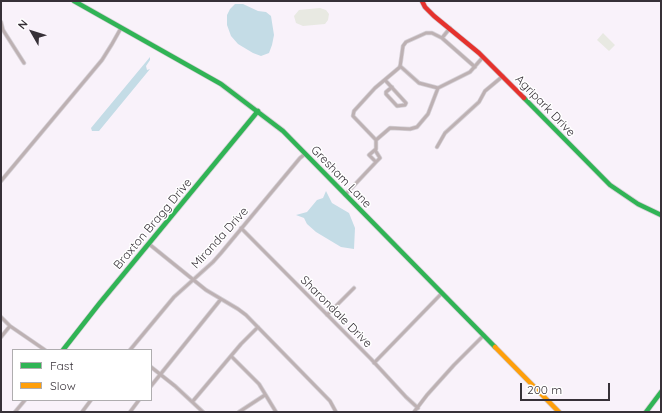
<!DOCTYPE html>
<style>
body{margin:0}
#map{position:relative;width:662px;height:413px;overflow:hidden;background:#f9f2fa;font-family:Quicksand,sans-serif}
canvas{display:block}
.frame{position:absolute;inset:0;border:2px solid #373138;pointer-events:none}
.legend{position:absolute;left:12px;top:349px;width:140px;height:52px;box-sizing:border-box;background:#fff;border:1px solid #afadaf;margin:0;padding:5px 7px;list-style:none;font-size:12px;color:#373138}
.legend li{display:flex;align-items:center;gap:8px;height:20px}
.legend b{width:20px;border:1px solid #afadaf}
.north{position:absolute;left:12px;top:12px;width:40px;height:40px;-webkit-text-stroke:3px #fff;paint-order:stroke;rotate:309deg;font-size:11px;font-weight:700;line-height:16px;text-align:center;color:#373138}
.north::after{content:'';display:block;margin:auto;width:14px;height:18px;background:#373138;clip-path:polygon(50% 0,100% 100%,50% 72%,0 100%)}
.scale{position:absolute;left:520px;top:383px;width:90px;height:18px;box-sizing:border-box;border:2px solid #373138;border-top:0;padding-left:5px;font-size:12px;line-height:14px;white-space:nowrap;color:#373138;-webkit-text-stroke:3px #fff;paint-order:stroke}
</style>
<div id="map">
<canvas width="662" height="413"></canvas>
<div class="frame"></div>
<ul class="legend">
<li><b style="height:5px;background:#30b455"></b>Fast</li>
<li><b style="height:5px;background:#ff9f0a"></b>Slow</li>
</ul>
<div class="north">N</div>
<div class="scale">200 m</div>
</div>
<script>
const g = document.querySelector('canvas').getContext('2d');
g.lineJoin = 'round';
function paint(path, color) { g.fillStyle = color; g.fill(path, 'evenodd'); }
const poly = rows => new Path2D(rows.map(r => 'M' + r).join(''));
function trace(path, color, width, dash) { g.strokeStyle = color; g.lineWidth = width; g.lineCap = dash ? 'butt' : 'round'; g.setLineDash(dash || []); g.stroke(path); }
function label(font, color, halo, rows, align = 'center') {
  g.font = font + ' Quicksand,sans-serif'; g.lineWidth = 3; g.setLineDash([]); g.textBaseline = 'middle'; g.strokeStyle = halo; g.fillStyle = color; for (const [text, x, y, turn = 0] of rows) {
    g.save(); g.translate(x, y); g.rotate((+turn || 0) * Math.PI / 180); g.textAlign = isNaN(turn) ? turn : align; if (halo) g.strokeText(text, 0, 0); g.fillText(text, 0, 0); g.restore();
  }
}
const green = poly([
 [320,8,326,10,329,14,328,20,325,24,303,26,296,23,294,16,299,10],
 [603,33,615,45,609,51,597,40]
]);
const water = poly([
 [235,4,243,4,258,11,266,12,271,16,274,35,272,45,269,53,261,56,253,53,238,44,231,36,227,25,227,15,230,9],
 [150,57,150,60,146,66,147,70,150,69,99,131,92,131,91,128],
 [326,191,332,203,349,213,355,228,354,249,341,247,316,232,307,224,304,218,296,215,307,212,317,200,323,198]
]);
const street = poly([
 [1,22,3,30,24,63],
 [442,38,475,67],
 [400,66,419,83,438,88],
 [385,80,406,103,405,105,397,106,386,94,386,92,392,87],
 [376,140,390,128,410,129,417,127,428,114,438,88,470,72,483,57],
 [437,147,445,133,479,102,485,91,503,76],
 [375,150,380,158,376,162],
 [1,181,102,60,112,44,121,28],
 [345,195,376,162,369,155,376,149,376,140,353,116,354,111,375,88,400,67,403,46,406,42,426,33,432,33,442,38,450,28],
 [241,228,371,359,406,397,418,408],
 [149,244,206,290,238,309,246,315,330,401,336,412],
 [327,315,354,288],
 [1,317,10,326,45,350],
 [1,337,10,326],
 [130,350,174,297,213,262,221,253,300,158,305,154],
 [231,356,259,384,276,412],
 [374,363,442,293],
 [151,367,175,386,203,412],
 [151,386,221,299],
 [193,401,241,344,258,327],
 [15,412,25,400],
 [82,412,91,400],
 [130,412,139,400],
 [239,412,265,395],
 [414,412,427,395,454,365,484,335]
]);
const fast = poly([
 [74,1,221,84,283,131,495,347],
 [524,98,610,185,638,204,661,215],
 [63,350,99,304,258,111],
 [646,412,661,392]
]);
const slow = poly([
 [495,347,559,412]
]);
const jam = poly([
 [422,1,425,7,434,16,479,53,524,98]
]);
const streetNames = [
 ["Agripark Drive",545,106,46],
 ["Gresham Lane",341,177,46],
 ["Braxton Bragg Drive",153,224,-50],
 ["Miranda Drive",220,238,-48],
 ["Sharondale Drive",336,312,45]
];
paint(green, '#e8e9e2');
paint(water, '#c4dce6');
trace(street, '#d5d0d6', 4.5);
trace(fast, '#d5d0d6', 6);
trace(slow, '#d5d0d6', 6);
trace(jam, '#d5d0d6', 6);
trace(street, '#bdb1b3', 3);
trace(fast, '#30b455', 4.5);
trace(slow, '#ff9f0a', 4.5);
trace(jam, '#e5322d', 4.5);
label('12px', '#373138', '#fff', streetNames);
</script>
